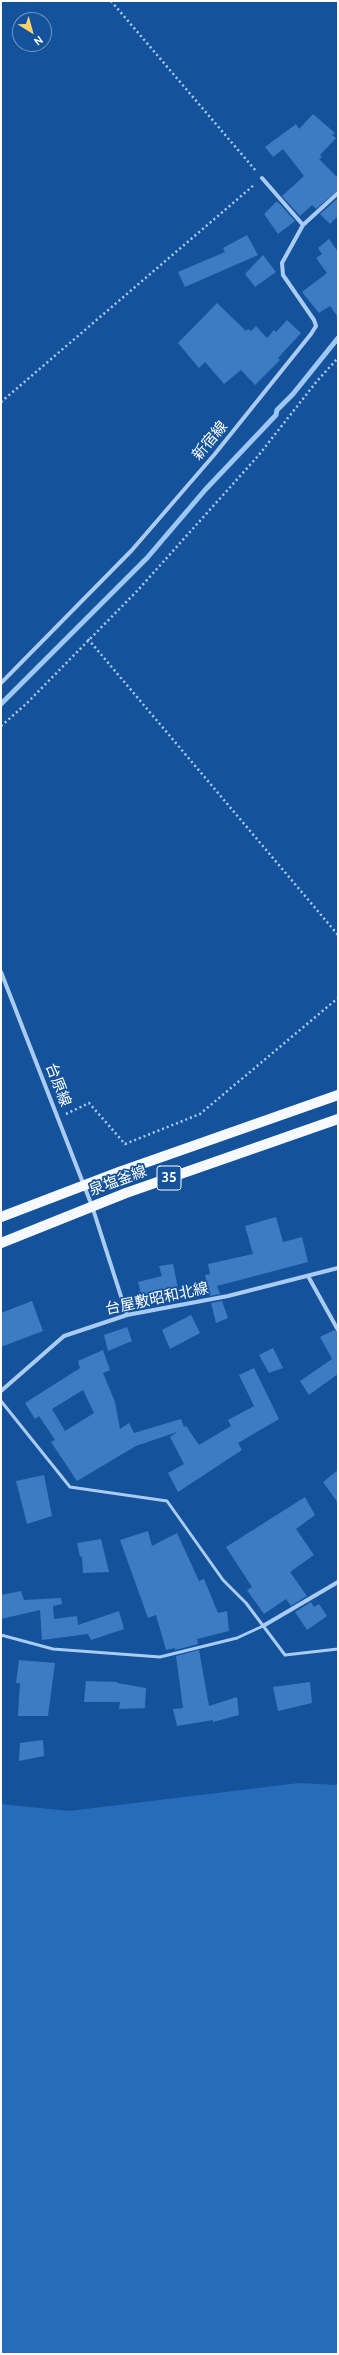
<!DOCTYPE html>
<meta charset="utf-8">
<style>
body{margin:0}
#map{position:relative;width:339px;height:2355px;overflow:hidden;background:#14529c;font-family:Cabin,sans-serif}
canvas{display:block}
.frame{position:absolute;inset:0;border:2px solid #fff;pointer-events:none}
.north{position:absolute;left:12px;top:12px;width:40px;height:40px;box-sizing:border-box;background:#14529c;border:1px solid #7297c4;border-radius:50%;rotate:143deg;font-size:11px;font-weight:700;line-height:16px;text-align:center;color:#fff}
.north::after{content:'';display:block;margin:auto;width:14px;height:18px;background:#ffd26c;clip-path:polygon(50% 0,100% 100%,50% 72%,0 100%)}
</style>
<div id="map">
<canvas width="339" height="2355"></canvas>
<div class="frame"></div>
<div class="north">N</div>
</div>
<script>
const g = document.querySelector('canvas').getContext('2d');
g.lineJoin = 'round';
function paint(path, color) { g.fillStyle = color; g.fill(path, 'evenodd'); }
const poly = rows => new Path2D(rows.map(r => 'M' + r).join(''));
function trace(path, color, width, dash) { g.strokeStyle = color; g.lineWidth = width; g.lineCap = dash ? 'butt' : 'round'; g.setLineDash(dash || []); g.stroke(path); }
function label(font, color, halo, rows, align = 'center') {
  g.font = font + ' Cabin,"Noto Sans JP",sans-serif'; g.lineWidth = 3.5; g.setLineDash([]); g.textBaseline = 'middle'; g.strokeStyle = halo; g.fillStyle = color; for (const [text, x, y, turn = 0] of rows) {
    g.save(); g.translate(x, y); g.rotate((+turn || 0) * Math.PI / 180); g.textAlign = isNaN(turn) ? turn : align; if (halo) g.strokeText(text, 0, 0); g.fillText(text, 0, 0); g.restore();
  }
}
const green = poly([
 [299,1783,338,1785,338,2354,1,2354,1,1804,69,1811]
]);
const stream = poly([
 [1,704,147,558,205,490,276,415,277,410,293,394,338,338]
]);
const building = poly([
 [313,114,335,133,332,135,336,138,320,155,322,157,319,159,338,178,338,190,316,209,312,205,300,216,282,196,304,176,283,149,273,157,265,147,296,124,299,129],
 [338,198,338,216,330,224,320,214],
 [277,201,295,221,278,234,264,214],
 [247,235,258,255,185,287,178,272,225,252,223,248],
 [329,239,338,252,338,317,330,306,319,313,302,292,327,273,316,258,322,254,318,248],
 [263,255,276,272,255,287,245,274],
 [217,303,246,331,248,329,251,331,256,326,267,338,274,330,276,332,287,320,301,333,278,358,280,360,255,385,241,370,224,384,205,362,199,368,178,343],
 [276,1217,283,1242,302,1237,308,1262,217,1286,220,1294,210,1296,205,1275,210,1274,208,1264,253,1254,245,1226],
 [173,1264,178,1288,163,1291,166,1299,144,1305,138,1282,162,1276,159,1266],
 [32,1301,43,1331,1,1347,1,1313],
 [222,1301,228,1318,216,1323,211,1303],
 [191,1315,200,1333,170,1349,162,1330],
 [127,1327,132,1341,108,1351,104,1335],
 [334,1330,338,1333,338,1374,309,1395,300,1381,332,1359,320,1337],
 [273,1348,283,1368,269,1373,259,1355],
 [103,1350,110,1370,103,1373,115,1402,120,1429,129,1423,134,1433,181,1419,184,1427,186,1426,199,1445,231,1426,228,1420,254,1406,239,1375,254,1368,279,1419,238,1443,242,1450,178,1492,168,1473,184,1464,170,1437,177,1432,136,1446,77,1481,51,1442,55,1440,39,1416,35,1419,25,1403,80,1368,78,1361],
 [83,1390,94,1413,65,1431,52,1409],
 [338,1470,338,1503,323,1482],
 [44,1475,52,1516,27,1524,16,1481],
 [305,1497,315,1515,296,1529,314,1555,290,1572,307,1596,291,1606,286,1599,264,1614,247,1590,252,1587,226,1547],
 [148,1531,152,1546,177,1533,199,1581,204,1579,218,1613,227,1611,229,1631,197,1639,198,1644,175,1650,175,1648,166,1650,156,1615,148,1618,120,1540],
 [101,1539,109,1572,83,1573,82,1556,80,1557,77,1543],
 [21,1591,24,1600,61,1598,62,1604,53,1606,54,1619,77,1616,78,1625,119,1611,124,1629,91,1640,88,1634,42,1640,40,1610,1,1619,1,1595],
 [311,1602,314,1607,319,1604,327,1616,307,1630,295,1612],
 [199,1650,209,1706,237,1697,239,1715,213,1722,213,1720,177,1726,173,1709,183,1708,176,1656],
 [19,1660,55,1663,48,1716,18,1716,20,1683,16,1683],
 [86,1681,118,1682,117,1683,146,1688,145,1708,119,1709,120,1702,84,1702],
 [310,1682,312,1703,278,1711,273,1687],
 [43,1740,44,1756,19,1761,20,1743]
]);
const path = poly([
 [111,1,256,171],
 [1,402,254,185],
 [88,639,338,935],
 [1,726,26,704,138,590,258,456,317,381,338,358],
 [66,1114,89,1103,125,1144,200,1114,338,998]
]);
const lane = poly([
 [1,1401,70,1487,167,1501,223,1580,246,1603,285,1655,338,1649],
 [1,1635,53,1649,160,1657,237,1638,263,1626]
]);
const street = poly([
 [262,178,303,225],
 [1,683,132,550,214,455,311,334,316,326,314,320,283,275,282,263,303,225,338,193],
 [1,972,92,1206,127,1315],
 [308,1276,338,1330],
 [1,1391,64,1336,127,1315,228,1296,338,1268],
 [263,1626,338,1582]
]);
const primary = poly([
 [1,1217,119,1172,338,1095],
 [1,1243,126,1193,338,1119]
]);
const shields = [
 [169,1178,24]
];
const shieldNames = [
 ["35",169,1178]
];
const streetNames = [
 ["新宿線",210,441,-50],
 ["台原線",58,1085,69],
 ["泉塩釜線",118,1181,-20],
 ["台屋敷昭和北線",157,1299,-12]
];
paint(green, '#276cba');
trace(stream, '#9cc7f6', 5);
paint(building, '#3d7bc3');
trace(path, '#aaccf3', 2.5, [2, 3]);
trace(lane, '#aaccf3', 3);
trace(street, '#aaccf3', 4);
trace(primary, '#f6faff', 10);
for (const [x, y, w] of shields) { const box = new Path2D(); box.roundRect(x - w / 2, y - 12, w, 24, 3); g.fillStyle = '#14529c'; g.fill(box); trace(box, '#fff', 1); }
label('bold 14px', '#fff', null, shieldNames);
label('15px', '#fff', '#14529c', streetNames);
</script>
